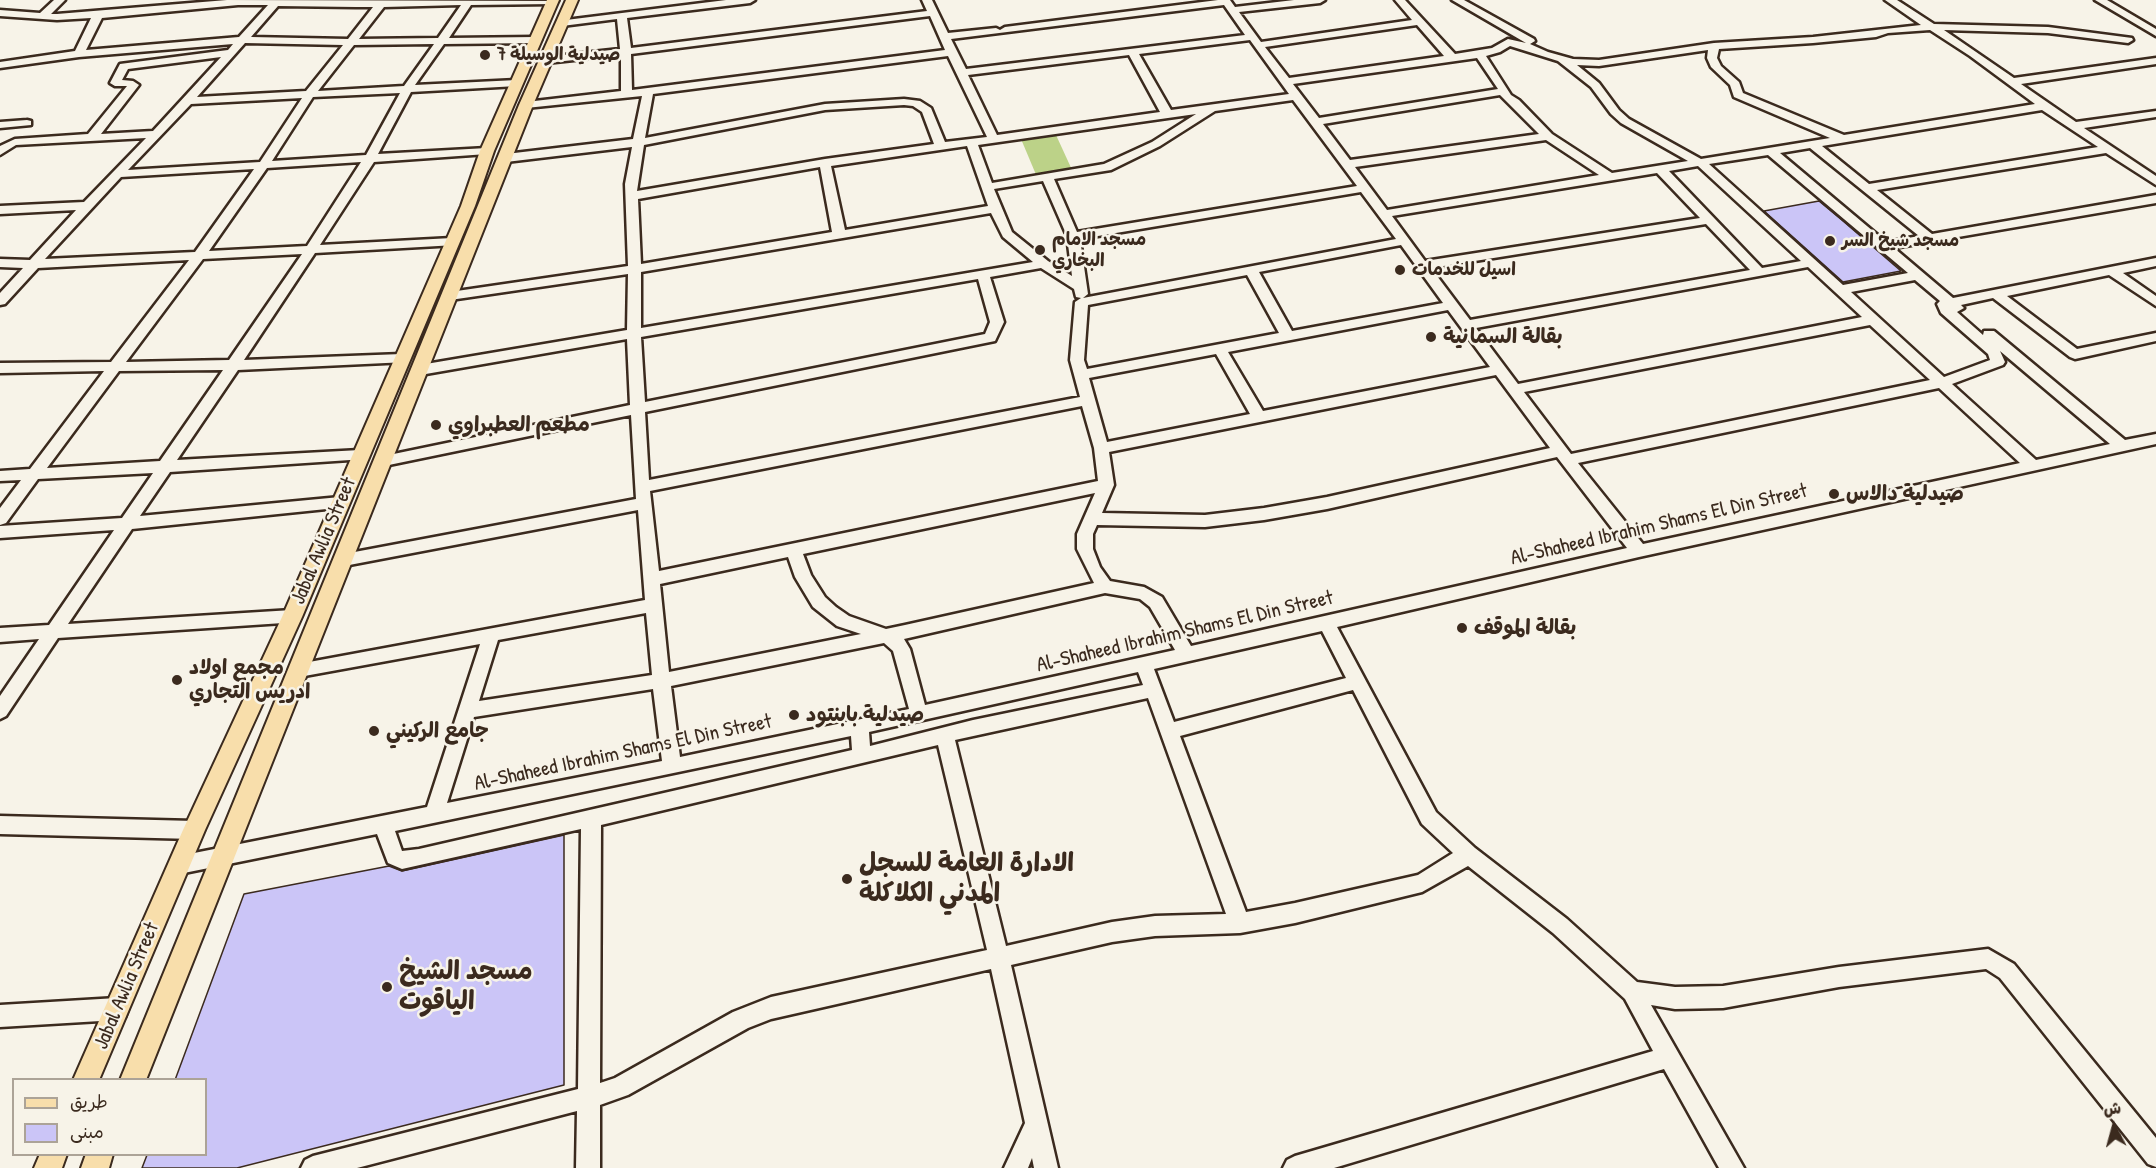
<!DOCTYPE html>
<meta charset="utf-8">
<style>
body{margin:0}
#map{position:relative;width:2156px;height:1168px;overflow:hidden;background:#f7f3e8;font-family:"Patrick Hand","Playpen Sans Arabic",sans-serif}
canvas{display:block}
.legend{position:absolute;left:12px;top:1078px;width:195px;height:78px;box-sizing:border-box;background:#f7f3e8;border:2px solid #aca397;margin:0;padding:8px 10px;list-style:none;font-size:18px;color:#3b2a1e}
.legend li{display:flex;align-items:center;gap:12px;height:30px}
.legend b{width:30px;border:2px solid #aca397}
.north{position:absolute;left:2084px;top:1096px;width:60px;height:60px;-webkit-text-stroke:4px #f7f3e8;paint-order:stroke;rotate:354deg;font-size:16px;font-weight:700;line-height:24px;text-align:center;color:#3b2a1e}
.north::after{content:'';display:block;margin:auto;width:21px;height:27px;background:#3b2a1e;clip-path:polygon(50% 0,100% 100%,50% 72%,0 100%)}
</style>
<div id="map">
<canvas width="2156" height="1168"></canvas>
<ul class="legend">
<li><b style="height:8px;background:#f8deab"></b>طريق</li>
<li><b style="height:16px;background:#cbc5f7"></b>مبنى</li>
</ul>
<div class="north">ش</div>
</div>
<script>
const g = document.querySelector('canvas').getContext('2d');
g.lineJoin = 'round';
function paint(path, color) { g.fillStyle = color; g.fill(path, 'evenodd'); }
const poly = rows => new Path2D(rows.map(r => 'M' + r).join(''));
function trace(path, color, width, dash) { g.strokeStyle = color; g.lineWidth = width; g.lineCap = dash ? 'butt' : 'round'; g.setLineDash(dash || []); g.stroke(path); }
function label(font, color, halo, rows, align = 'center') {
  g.font = font + ' "Patrick Hand","Playpen Sans Arabic",sans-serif'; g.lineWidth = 5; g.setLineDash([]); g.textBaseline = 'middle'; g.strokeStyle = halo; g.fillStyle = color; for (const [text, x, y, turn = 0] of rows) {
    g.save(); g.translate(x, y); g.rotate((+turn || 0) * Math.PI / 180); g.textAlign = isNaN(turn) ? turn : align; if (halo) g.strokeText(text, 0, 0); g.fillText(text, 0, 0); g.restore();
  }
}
const green = poly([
 [1056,135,1073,172,1037,177,1021,139]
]);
const building = poly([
 [1819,201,1843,221,1901,271,1843,282,1764,211,1819,201],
 [564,835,564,1085,237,1168,142,1168,147,1155,206,1155,206,1080,175,1080,244,894,389,866,402,871,564,835]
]);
const minor = poly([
 [54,0,65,0,51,14,57,14,227,0,558,1,553,4,471,5,449,38,536,37,541,40,536,43,444,44,415,85,517,80,522,83,517,86,411,92,378,154,487,148,493,151,487,154,374,162,320,245,452,238,458,242,456,245,315,253,244,360,402,354,407,356,409,359,407,362,238,370,177,460,360,450,365,451,368,455,365,459,170,472,140,516,340,497,346,499,348,503,346,507,132,529,68,624,292,610,298,612,300,617,298,622,58,638,6,716,0,719,0,696,39,639,0,642,0,628,49,625,114,530,0,538,0,526,122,518,153,473,38,479,6,523,0,525,0,508,21,480,0,481,0,471,30,469,104,371,0,373,0,363,111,362,189,260,38,268,5,304,0,305,0,293,23,268,0,267,0,259,30,260,76,210,0,214,0,206,84,202,146,138,16,145,0,155,0,146,15,139,88,134,127,86,115,86,110,83,120,64,228,50,233,44,79,57,0,68,0,62,75,51,91,18,57,20,0,16,0,10,40,13,54,0],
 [238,5,268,5,239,37,86,50,102,18,238,5],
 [461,5,438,38,359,39,384,7,461,5],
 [278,6,356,7,373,7,348,39,251,37,278,6],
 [245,43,343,45,306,91,197,97,245,43],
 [434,44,404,86,318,91,354,45,434,44],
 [221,57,153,131,101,134,139,85,133,81,122,80,128,69,221,57],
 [400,93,366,155,272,161,313,97,400,93],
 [302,98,260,162,128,170,191,104,302,98],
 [361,162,307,246,209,251,267,168,361,162],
 [254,169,195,252,45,259,121,177,254,169],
 [302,254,229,360,126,362,203,259,302,254],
 [223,370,160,461,47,468,119,371,223,370],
 [726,0,755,0,750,3,627,18,631,48,927,11,922,0,932,0,948,33,996,28,1000,30,1005,27,1218,0,1230,0,1235,7,1294,0,1325,0,1320,3,1239,12,1261,42,1412,20,1395,0,1405,0,1455,54,1492,48,1508,39,1526,43,1452,0,1464,0,1534,39,1535,41,1530,44,1548,52,1573,59,1599,60,1714,43,1813,37,1921,25,1885,0,1897,0,1934,24,2048,27,2132,38,2133,40,2128,43,2048,33,1944,30,2014,78,2156,58,2156,64,2021,84,2076,122,2156,111,2156,117,2084,128,2156,176,2156,185,2106,153,1877,190,1932,234,2156,195,2156,203,1894,248,1953,298,2156,258,2156,266,2123,273,2156,296,2156,306,2109,275,2007,296,2077,349,2156,333,2156,341,2075,359,2070,357,1993,298,1961,305,1964,308,1957,312,1983,335,1984,331,1994,331,2125,440,2156,434,2156,444,1639,557,1337,627,1436,812,1475,848,1567,919,1637,982,1675,987,1723,986,1839,967,1988,949,2014,964,2156,1138,2156,1167,2148,1164,2000,978,1986,969,1839,987,1723,1008,1675,1009,1651,1005,1744,1168,1719,1168,1664,1069,1334,1168,1283,1168,1287,1160,1295,1156,1653,1051,1625,999,1553,933,1468,866,1422,892,1295,923,1240,933,1155,936,1112,942,1011,965,1058,1168,1034,1168,1032,1158,1028,1168,1004,1168,1025,1123,991,969,771,1019,748,1028,628,1095,600,1105,600,1168,576,1168,577,1111,357,1168,301,1168,305,1160,313,1156,578,1089,581,829,402,869,388,863,377,834,179,874,172,871,169,865,172,859,179,856,427,807,480,644,299,677,293,675,290,670,293,665,645,600,638,510,344,566,338,564,336,560,338,556,344,554,636,499,631,415,384,466,379,465,376,461,379,457,384,456,630,405,627,339,420,375,413,370,420,365,627,330,628,274,450,300,443,296,450,292,628,266,625,184,632,147,506,162,500,158,506,154,633,139,642,96,526,108,520,105,526,102,621,91,621,55,546,63,541,60,546,57,620,49,617,19,562,26,558,25,558,21,726,0],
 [1224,5,1245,35,966,69,951,39,1224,5],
 [930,16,945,50,632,90,631,54,930,16],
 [1417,25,1444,56,1289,78,1265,47,1417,25],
 [1930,30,1970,56,2035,104,1844,135,1743,93,1739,82,1721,66,1717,58,1719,49,1813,43,1876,37,1888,33,1930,30],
 [1250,40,1289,94,1171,110,1139,54,1250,40],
 [1510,46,1558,61,1591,87,1611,114,1621,123,1688,161,1612,173,1552,134,1519,100,1511,95,1486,56,1500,52,1510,46],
 [1708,50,1707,58,1711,67,1730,85,1734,97,1830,138,1701,159,1629,119,1619,110,1599,83,1577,65,1599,66,1708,50],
 [1129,55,1160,112,997,135,968,75,1129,55],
 [948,56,987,137,945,142,931,108,920,101,904,99,825,104,645,138,653,94,948,56],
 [1477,58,1498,89,1319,118,1293,84,1477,58],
 [1500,95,1539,134,1350,160,1323,124,1500,95],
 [1293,100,1357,186,1077,232,1054,179,1111,170,1160,146,1215,111,1293,100],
 [904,105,913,106,922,112,934,144,825,159,637,191,644,145,825,110,904,105],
 [2042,110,2098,147,1869,184,1822,146,2042,110],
 [1196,114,1152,142,1104,164,992,183,978,145,1196,114],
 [1546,140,1599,175,1387,210,1355,167,1546,140],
 [967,146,988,206,845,230,831,166,967,146],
 [1810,148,1919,236,1886,242,1780,153,1810,148],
 [1768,155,1908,273,1843,285,1709,164,1768,155],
 [1698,166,1801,261,1762,268,1669,171,1698,166],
 [820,167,832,232,641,264,638,199,820,167],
 [1657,173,1700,218,1425,261,1392,216,1657,173],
 [1043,181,1067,236,1072,276,1048,261,1012,232,994,189,1043,181],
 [1361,192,1396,239,1083,298,1088,294,1080,239,1361,192],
 [991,213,1003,237,1033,262,641,328,641,272,991,213],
 [1706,224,1750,270,1470,320,1431,268,1706,224],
 [1401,245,1443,303,1292,331,1259,272,1401,245],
 [1808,267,1862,317,1518,384,1476,328,1808,267],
 [1041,268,1074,289,1076,297,1081,298,1075,302,1070,360,1080,397,649,480,645,412,995,341,1004,322,990,277,1041,268],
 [1247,275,1279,333,1087,369,1084,360,1088,305,1247,275],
 [978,279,990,322,985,334,645,402,641,337,978,279],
 [1915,280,1940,301,1937,304,1941,313,1988,354,1990,360,1944,377,1851,292,1915,280],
 [1448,310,1490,367,1263,411,1228,352,1448,310],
 [1870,325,1930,380,1571,454,1524,392,1870,325],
 [2000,351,2110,444,2036,460,1952,384,2003,365,2005,362,2000,351],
 [1216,354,1250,414,1107,442,1089,378,1216,354],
 [1496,375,1550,448,1327,497,1264,508,1205,515,1102,513,1114,485,1109,452,1496,375],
 [1939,388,2020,463,1643,544,1578,463,1939,388],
 [1082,406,1094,448,1098,481,659,571,650,491,1082,406],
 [1557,457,1627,548,1191,646,1162,597,1144,587,1110,581,1100,567,1093,549,1093,534,1097,525,1205,527,1264,520,1327,509,1557,457],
 [1095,493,1077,534,1077,549,1094,583,905,625,886,629,849,616,836,607,825,597,811,575,803,554,1095,493],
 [788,557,795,577,813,607,837,626,861,634,669,672,660,584,788,557],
 [1105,593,1140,599,1150,607,1175,650,925,705,910,649,904,639,1105,593],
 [646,613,652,675,479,701,498,640,646,613],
 [1322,631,1346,678,1174,722,1154,669,1322,631],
 [884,643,893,651,909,709,680,757,671,686,884,643],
 [1138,672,1143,685,973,720,870,746,869,732,1138,672],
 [653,689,662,761,447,803,474,717,653,689],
 [1353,690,1422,824,1453,853,1418,875,1295,903,1246,912,1180,736,1353,690],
 [1148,698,1226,914,1155,916,1112,922,1006,946,955,740,1148,698],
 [851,736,852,750,419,849,402,851,395,831,851,736],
 [938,745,987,950,771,997,733,1012,615,1078,600,1083,601,825,938,745],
 [2095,0,2107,0,2156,29,2156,36,2095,0],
 [27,120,31,121,31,125,0,128,0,122,27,120],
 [0,816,194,821,201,824,204,830,201,836,194,839,0,834,0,816],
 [117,998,125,1001,128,1009,125,1017,117,1020,0,1027,0,1005,117,998]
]);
const major = poly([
 [547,0,559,0,494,151,475,206,302,617,205,830,99,1080,73,1080,183,830,282,617,461,206,480,151,547,0],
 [566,0,578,0,533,105,146,1080,120,1080,519,105,566,0],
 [40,1154,67,1154,62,1168,34,1168,40,1154],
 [86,1154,113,1154,109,1168,81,1168,86,1154]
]);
const markers = [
 [485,55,6,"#3b2a1e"],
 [1830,241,6,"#3b2a1e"],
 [1040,250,6,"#3b2a1e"],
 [1400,270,6,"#3b2a1e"],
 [1431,337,6,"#3b2a1e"],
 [436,425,6,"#3b2a1e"],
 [1834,494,6,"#3b2a1e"],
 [1462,628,6,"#3b2a1e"],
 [177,680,6,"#3b2a1e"],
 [794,715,6,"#3b2a1e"],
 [374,731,6,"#3b2a1e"],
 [847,879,6,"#3b2a1e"],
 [387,987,6,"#3b2a1e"]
];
const farPoinames = [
 ["صيدلية الوسيلة 7",497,55],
 ["مسجد الامام",1052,240],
 ["البخاري",1052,261],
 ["مسجد شيخ السر",1842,241],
 ["اسيل للخدمات",1412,270]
];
const poiNames = [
 ["بقالة السمانية",1443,337],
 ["مطعم العطبراوي",448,425],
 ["صيدلية دالاس",1846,494],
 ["بقالة الموقف",1474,628],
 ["مجمع اولاد",189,668],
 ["ادريس التجاري",189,692],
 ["صيدلية بابنتود",806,715],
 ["جامع الركيني",386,731]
];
const streetNames = [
 ["Al-Shaheed Ibrahim Shams El Din Street",1659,525,-13],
 ["Jabal Awlia Street",324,541,-67],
 ["Al-Shaheed Ibrahim Shams El Din Street",1185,632,-13],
 ["Al-Shaheed Ibrahim Shams El Din Street",623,753,-12],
 ["Jabal Awlia Street",127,986,-67]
];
const nearPoinames = [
 ["الادارة العامة للسجل",859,864],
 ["المدني الكلاكلة",859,894],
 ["مسجد الشيخ",399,972],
 ["الياقوت",399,1002]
];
paint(green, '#bcd288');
paint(building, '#cbc5f7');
trace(building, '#3b2a1e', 1.5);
trace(minor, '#3b2a1e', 5);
trace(major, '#3b2a1e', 4);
paint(minor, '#f7f3e8');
paint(major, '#f8deab');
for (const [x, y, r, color] of markers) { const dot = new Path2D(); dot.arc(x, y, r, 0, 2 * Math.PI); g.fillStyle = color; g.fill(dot); trace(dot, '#f7f3e8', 2); }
label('bold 18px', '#3b2a1e', '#f7f3e8', farPoinames, 'left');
label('bold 21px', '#3b2a1e', '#f7f3e8', poiNames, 'left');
label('21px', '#3b2a1e', '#f7f3e8', streetNames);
label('bold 26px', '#3b2a1e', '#f7f3e8', nearPoinames, 'left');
</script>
